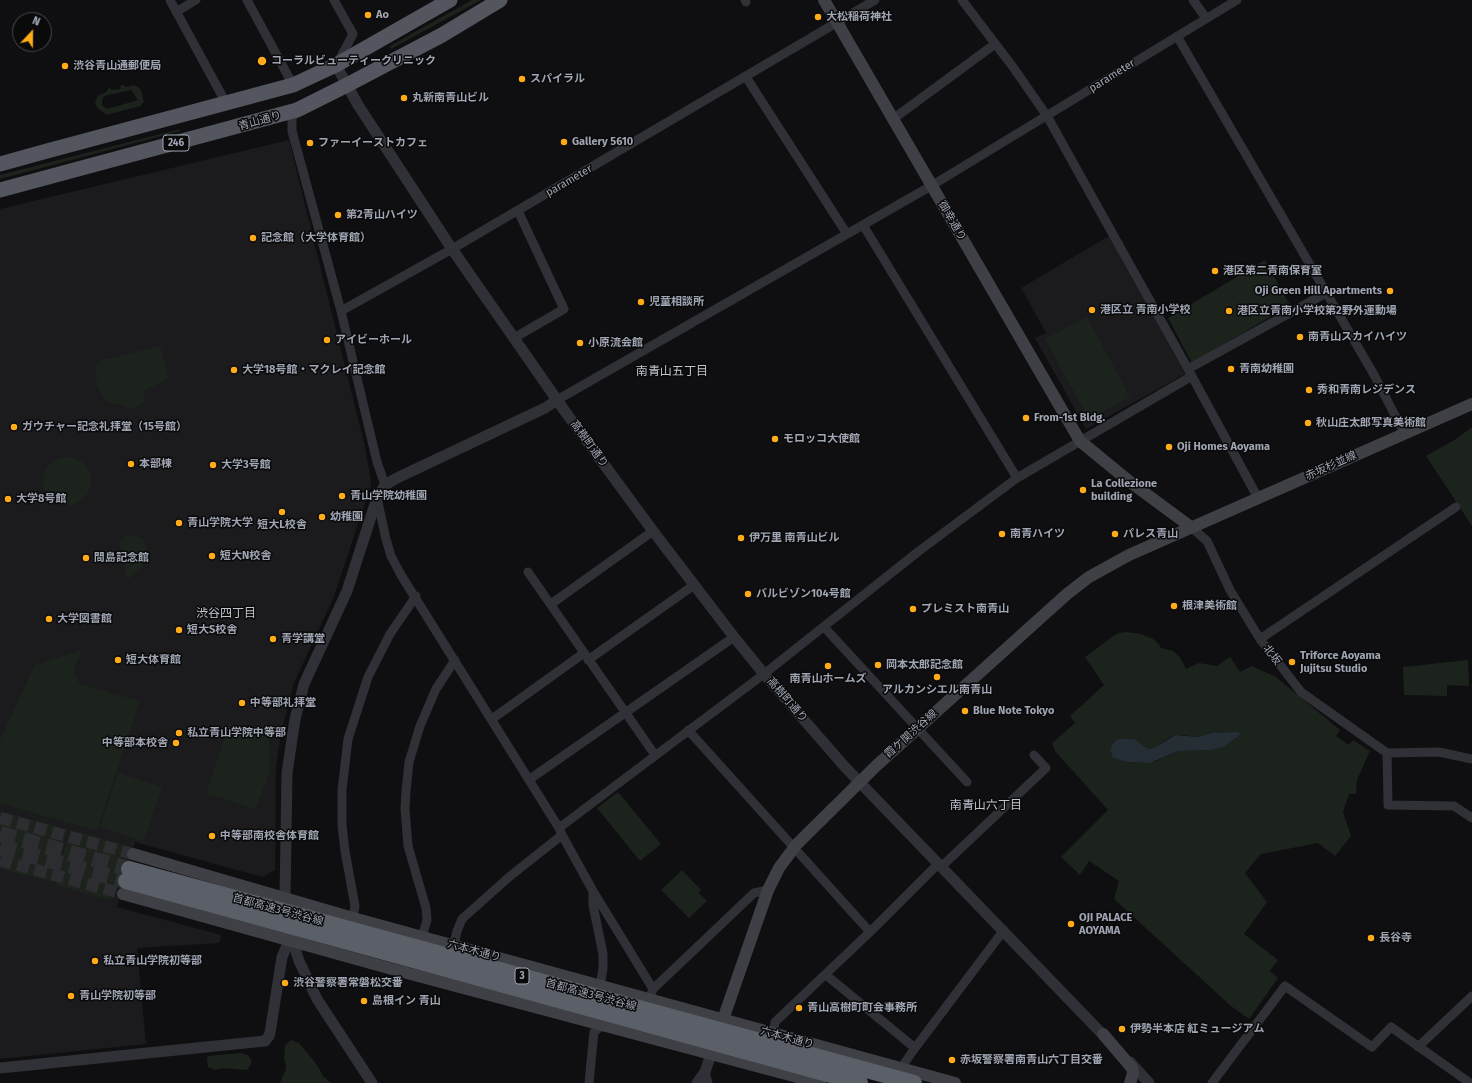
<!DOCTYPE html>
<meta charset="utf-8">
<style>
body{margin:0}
#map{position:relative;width:1472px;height:1083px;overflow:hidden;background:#0f0f11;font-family:"Fira Sans",sans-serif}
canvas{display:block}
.north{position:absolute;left:12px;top:12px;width:40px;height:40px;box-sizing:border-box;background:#0a0a0b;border:1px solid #46484e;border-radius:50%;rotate:22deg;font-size:11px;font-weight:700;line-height:16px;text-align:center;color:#9fa5b3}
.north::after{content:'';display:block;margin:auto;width:14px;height:18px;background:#ffac18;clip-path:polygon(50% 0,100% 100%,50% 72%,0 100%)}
</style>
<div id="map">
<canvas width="1472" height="1083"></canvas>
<div class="north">N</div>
</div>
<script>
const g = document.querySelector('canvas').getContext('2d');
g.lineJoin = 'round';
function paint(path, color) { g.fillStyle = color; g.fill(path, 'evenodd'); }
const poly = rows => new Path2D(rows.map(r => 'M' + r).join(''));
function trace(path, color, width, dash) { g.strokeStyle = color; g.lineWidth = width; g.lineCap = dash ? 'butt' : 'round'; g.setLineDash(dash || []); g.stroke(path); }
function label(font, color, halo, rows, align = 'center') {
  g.font = font + ' "Fira Sans","Noto Sans JP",sans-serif'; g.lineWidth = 3; g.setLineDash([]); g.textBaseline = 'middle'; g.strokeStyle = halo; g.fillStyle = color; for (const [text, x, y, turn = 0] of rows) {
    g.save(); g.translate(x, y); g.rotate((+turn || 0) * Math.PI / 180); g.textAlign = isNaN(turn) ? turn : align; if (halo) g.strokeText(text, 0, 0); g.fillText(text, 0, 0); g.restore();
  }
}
const built = poly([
 [289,140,365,447,371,480,371,485,333,599,294,683,286,714,281,734,276,766,275,870,262,877,135,842,117,907,221,935,219,943,137,948,146,1044,0,1059,0,209],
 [1109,236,1185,374,1086,429,1035,338,1046,333,1021,288]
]);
const green = poly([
 [472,0,481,0,391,49,390,48,390,46],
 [121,85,124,85,126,87,134,85,138,87,141,90,144,102,141,104,141,106,106,115,105,113,98,109,95,102,98,96,106,92,109,88,113,90,120,89],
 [131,90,138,100,107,109,102,105,102,100,104,96],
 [180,129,180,131,0,179,0,175],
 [1265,260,1290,305,1192,363,1168,318],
 [1087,317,1130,397,1089,419,1045,339],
 [160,346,169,378,144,391,144,403,130,409,119,404,108,403,97,387,95,366,102,360],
 [1472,427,1472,526,1426,456,1456,439],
 '43 481a24 24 0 1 1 48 0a24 24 0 1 1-48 0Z',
 [129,535,140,537,144,540,147,550,143,565,139,571,129,578,127,577,120,550,120,544,121,540],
 [1127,632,1141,634,1153,639,1157,642,1161,648,1173,651,1180,657,1186,669,1199,663,1217,666,1230,657,1240,672,1252,666,1276,677,1340,730,1336,736,1349,745,1353,740,1370,751,1357,780,1356,794,1349,794,1343,812,1351,836,1335,856,1318,843,1261,854,1245,873,1267,902,1244,934,1278,960,1270,971,1278,978,1249,1019,1231,1006,1114,899,1119,881,1089,861,1080,875,1061,857,1108,810,1055,751,1052,743,1075,723,1070,716,1104,685,1085,657,1115,635,1119,633],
 [1212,732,1222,733,1238,733,1240,735,1225,746,1212,750,1178,751,1156,761,1143,763,1128,762,1112,757,1111,752,1111,747,1115,741,1141,744,1147,748,1150,749,1158,746,1172,736,1182,735,1199,737],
 [82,650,74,671,80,684,140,701,97,831,0,803,0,740,35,665],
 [1468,660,1469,686,1447,685,1447,696,1404,695,1403,667],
 [229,724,269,737,270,769,256,809,206,794],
 [118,773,162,787,144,841,100,827],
 [618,792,661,844,640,861,597,808],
 [0,811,67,829,53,882,0,869],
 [70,830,125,845,110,900,55,885],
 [682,870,701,890,699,893,707,901,689,918,661,890],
 [291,1040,299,1043,317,1065,323,1076,331,1083,280,1083,286,1069,286,1065,284,1059,285,1046],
 [240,1053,248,1055,251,1060,251,1064,248,1069,245,1070,223,1068,215,1070,208,1067,207,1059,209,1056]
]);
const water = poly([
 [1213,732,1222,733,1236,732,1240,733,1240,735,1225,746,1220,748,1212,750,1178,751,1150,763,1128,762,1116,759,1112,757,1111,752,1111,747,1115,741,1119,739,1134,739,1147,748,1150,749,1158,746,1175,735,1199,737]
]);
const secondaryTunnel = poly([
 [0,818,133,854],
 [0,860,123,894]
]);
const motorwayTunnel = poly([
 [0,834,129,869],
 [0,847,126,881]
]);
const minor = poly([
 [170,0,226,103],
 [247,0,293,85],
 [334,0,353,34,338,62],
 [745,0,746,2],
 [962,0,1013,67,1047,116,1188,369,1258,498],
 [1193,0,1206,18],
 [176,12,196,0],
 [1177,36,1373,373,1400,425,1406,433],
 [746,77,847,234],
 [297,110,292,118,292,131,341,311,377,462,385,485],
 [893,119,995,44],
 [863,225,1017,478],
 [341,311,452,249,875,0],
 [514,338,564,309,518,211],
 [1188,369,1326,293],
 [557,400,931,186,1237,0],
 [377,498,386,539,391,556,401,575,559,828,562,835,593,891,653,989,649,1000],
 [1191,527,1207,541,1230,590,1260,639,1301,692,1387,753],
 [528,572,655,755],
 [551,604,653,531],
 [824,627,967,782],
 [1260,639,1456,507],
 [588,660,694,585],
 [492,719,584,653],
 [688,730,870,932],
 [1387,753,1388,805,1454,806,1472,818],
 [1387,753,1439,752,1472,759],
 [530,779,734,637],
 [559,828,764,674,919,551,1017,478,1192,376],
 [942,866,1046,768,1034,755],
 [593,891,593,905,603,954,603,968,600,986],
 [353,918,355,906,345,851,342,825,342,790,348,739,368,677,390,634,416,596],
 [422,937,427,920,426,908,408,846,405,809,406,791,409,762,420,726,436,689,455,660],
 [454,945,457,931,462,919,509,877,562,835],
 [826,975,915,1048],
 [653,989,754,893,768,890],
 [779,1036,774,1029,775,1022,870,932,939,863],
 [1418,1047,1472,996],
 [901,1068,915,1048,1004,930],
 [705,1072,708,1083],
 [589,1083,594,1032,603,1025],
 [1212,1083,1285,986,1372,1047,1391,1027,1470,1083]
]);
const tertiary = poly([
 [336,65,358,105,452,249,564,410,653,531,734,637,764,674,845,767,1108,1040],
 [286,906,285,898,287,773,295,719,304,684,347,591,377,498,385,485,397,478,545,408,557,400],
 [291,935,299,961,317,999,372,1083],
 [1130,1062,1149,1083],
 [0,1068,265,1041,269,1036,270,1033,282,957,286,948,293,942],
 [697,1083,705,1072,711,1054]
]);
const secondary = poly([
 [824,0,1080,441,1130,482,1191,527],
 [133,854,353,918,955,1083],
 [123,894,392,969,820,1083],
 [1103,1034,1132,1068,1133,1074,1130,1083],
 [711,1054,768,890,779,868,796,845,876,766,1067,594,1089,577,1129,555,1472,404]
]);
const trunk = poly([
 [0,164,47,151,293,85,336,65,450,0],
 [0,190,297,110,347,85,442,35,500,0]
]);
const motorway = poly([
 [129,869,914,1083],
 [126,881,860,1083]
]);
const markers = [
 [368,15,4,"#ffac18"],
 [818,17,4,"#ffac18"],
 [262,61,5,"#ffac18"],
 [65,66,4,"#ffac18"],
 [522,79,4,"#ffac18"],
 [404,98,4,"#ffac18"],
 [564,142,4,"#ffac18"],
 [310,143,4,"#ffac18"],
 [338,215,4,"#ffac18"],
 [253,238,4,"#ffac18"],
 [1215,271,4,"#ffac18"],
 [1390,291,4,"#ffac18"],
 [641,302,4,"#ffac18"],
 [1092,310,4,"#ffac18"],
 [1229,311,4,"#ffac18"],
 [1300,337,4,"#ffac18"],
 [327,340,4,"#ffac18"],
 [580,343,4,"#ffac18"],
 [1231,369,4,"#ffac18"],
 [234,370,4,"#ffac18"],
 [1309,390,4,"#ffac18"],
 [1026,418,4,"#ffac18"],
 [1308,423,4,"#ffac18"],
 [14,427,4,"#ffac18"],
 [775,439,4,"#ffac18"],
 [1169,447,4,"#ffac18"],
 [131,464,4,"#ffac18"],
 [213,465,4,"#ffac18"],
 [1083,490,4,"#ffac18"],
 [342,496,4,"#ffac18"],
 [8,499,4,"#ffac18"],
 [282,512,4,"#ffac18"],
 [322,517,4,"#ffac18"],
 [179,523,4,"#ffac18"],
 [1002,534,4,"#ffac18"],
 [1115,534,4,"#ffac18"],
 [741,538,4,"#ffac18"],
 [212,556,4,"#ffac18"],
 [86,558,4,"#ffac18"],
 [748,594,4,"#ffac18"],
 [1174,606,4,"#ffac18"],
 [913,609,4,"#ffac18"],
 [49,619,4,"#ffac18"],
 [179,630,4,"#ffac18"],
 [273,639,4,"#ffac18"],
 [118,660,4,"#ffac18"],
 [1292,662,4,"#ffac18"],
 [878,665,4,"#ffac18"],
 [828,666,4,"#ffac18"],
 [937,677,4,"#ffac18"],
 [242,703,4,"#ffac18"],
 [965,711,4,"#ffac18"],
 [179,733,4,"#ffac18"],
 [176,743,4,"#ffac18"],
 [212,836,4,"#ffac18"],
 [1071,924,4,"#ffac18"],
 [1371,938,4,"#ffac18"],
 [95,961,4,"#ffac18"],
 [285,983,4,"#ffac18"],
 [71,996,4,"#ffac18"],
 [364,1001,4,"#ffac18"],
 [799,1008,4,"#ffac18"],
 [1122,1029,4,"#ffac18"],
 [952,1060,4,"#ffac18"]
];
const shields = [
 [176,143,26],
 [522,976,14]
];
const shieldNames = [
 ["246",176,143],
 ["3",522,976]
];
const poiNames = [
 ["Ao",376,15],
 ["大松稲荷神社",826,17],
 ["コーラルビューティークリニック",271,61],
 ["渋谷青山通郵便局",73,66],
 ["スパイラル",530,79],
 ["丸新南青山ビル",412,98],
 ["Gallery 5610",572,142],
 ["ファーイーストカフェ",318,143],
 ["第2青山ハイツ",346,215],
 ["記念館（大学体育館）",261,238],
 ["港区第二青南保育室",1223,271],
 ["Oji Green Hill Apartments",1382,291,"right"],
 ["児童相談所",649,302],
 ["港区立 青南小学校",1100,310],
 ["港区立青南小学校第2野外運動場",1237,311],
 ["南青山スカイハイツ",1308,337],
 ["アイビーホール",335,340],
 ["小原流会館",588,343],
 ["青南幼稚園",1239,369],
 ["大学18号館・マクレイ記念館",242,370],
 ["秀和青南レジデンス",1317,390],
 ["From-1st Bldg.",1034,418],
 ["秋山庄太郎写真美術館",1316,423],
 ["ガウチャー記念礼拝堂（15号館）",22,427],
 ["モロッコ大使館",783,439],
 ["Oji Homes Aoyama",1177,447],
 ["本部棟",139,464],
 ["大学3号館",221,465],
 ["La Collezione",1091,484],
 ["building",1091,497],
 ["青山学院幼稚園",350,496],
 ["大学8号館",16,499],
 ["幼稚園",330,517],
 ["青山学院大学",187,523],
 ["短大L校舎",282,525,"center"],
 ["南青ハイツ",1010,534],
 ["パレス青山",1123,534],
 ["伊万里 南青山ビル",749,538],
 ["短大N校舎",220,556],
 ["間島記念館",94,558],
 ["バルビゾン104号館",756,594],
 ["根津美術館",1182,606],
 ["プレミスト南青山",921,609],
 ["大学図書館",57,619],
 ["短大S校舎",187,630],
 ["青学講堂",281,639],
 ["Triforce Aoyama",1300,656],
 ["Jujitsu Studio",1300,669],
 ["短大体育館",126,660],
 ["岡本太郎記念館",886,665],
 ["南青山ホームズ",828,679,"center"],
 ["アルカンシエル南青山",937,690,"center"],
 ["中等部礼拝堂",250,703],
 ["Blue Note Tokyo",973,711],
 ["私立青山学院中等部",187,733],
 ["中等部本校舎",168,743,"right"],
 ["中等部南校舎体育館",220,836],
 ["OJI PALACE",1079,918],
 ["AOYAMA",1079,931],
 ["長谷寺",1379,938],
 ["私立青山学院初等部",103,961],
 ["渋谷警察署常磐松交番",293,983],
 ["青山学院初等部",79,996],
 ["島根イン 青山",372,1001],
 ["青山高樹町町会事務所",807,1008],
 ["伊勢半本店 紅ミュージアム",1130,1029],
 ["赤坂警察署南青山六丁目交番",960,1060]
];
const streetNames = [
 ["parameter",1112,76,-32],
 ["青山通り",260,121,-16],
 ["parameter",569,181,-30],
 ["御幸通り",952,221,60],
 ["高樹町通り",589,444,54],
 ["赤坂杉並線",1331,466,-24],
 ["北坂",1272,655,52],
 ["高樹町通り",787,700,49],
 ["霞ケ関渋谷線",911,734,-42],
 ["首都高速3号渋谷線",278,910,15],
 ["六本木通り",474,951,15],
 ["首都高速3号渋谷線",591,995,15],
 ["六本木通り",787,1038,15]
];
const neighbourhoodNames = [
 ["南青山五丁目",672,372],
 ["渋谷四丁目",226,614],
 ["南青山六丁目",986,806]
];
paint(built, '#1b1b1e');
paint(green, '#1b231c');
paint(water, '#252e35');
trace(secondaryTunnel, '#2c2d31', 12, [12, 6]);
trace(motorwayTunnel, '#2c2d31', 16, [16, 8]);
trace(minor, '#303136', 9);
trace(tertiary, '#303136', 11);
trace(secondary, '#3e4046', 12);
trace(trunk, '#53565e', 15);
trace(motorway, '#5b5f67', 16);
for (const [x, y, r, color] of markers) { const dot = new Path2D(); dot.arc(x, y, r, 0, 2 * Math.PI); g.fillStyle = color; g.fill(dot); trace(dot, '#0a0a0b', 1.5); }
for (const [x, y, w] of shields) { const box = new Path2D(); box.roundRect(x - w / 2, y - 8, w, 16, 3); g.fillStyle = '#0a0a0b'; g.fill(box); trace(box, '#9fa5b3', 1); }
label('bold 10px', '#9fa5b3', null, shieldNames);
label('bold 11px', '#9fa5b3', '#0a0a0b', poiNames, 'left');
label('11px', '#9fa5b3', '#0a0a0b', streetNames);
label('12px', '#c0c4cf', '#0a0a0b', neighbourhoodNames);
</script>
